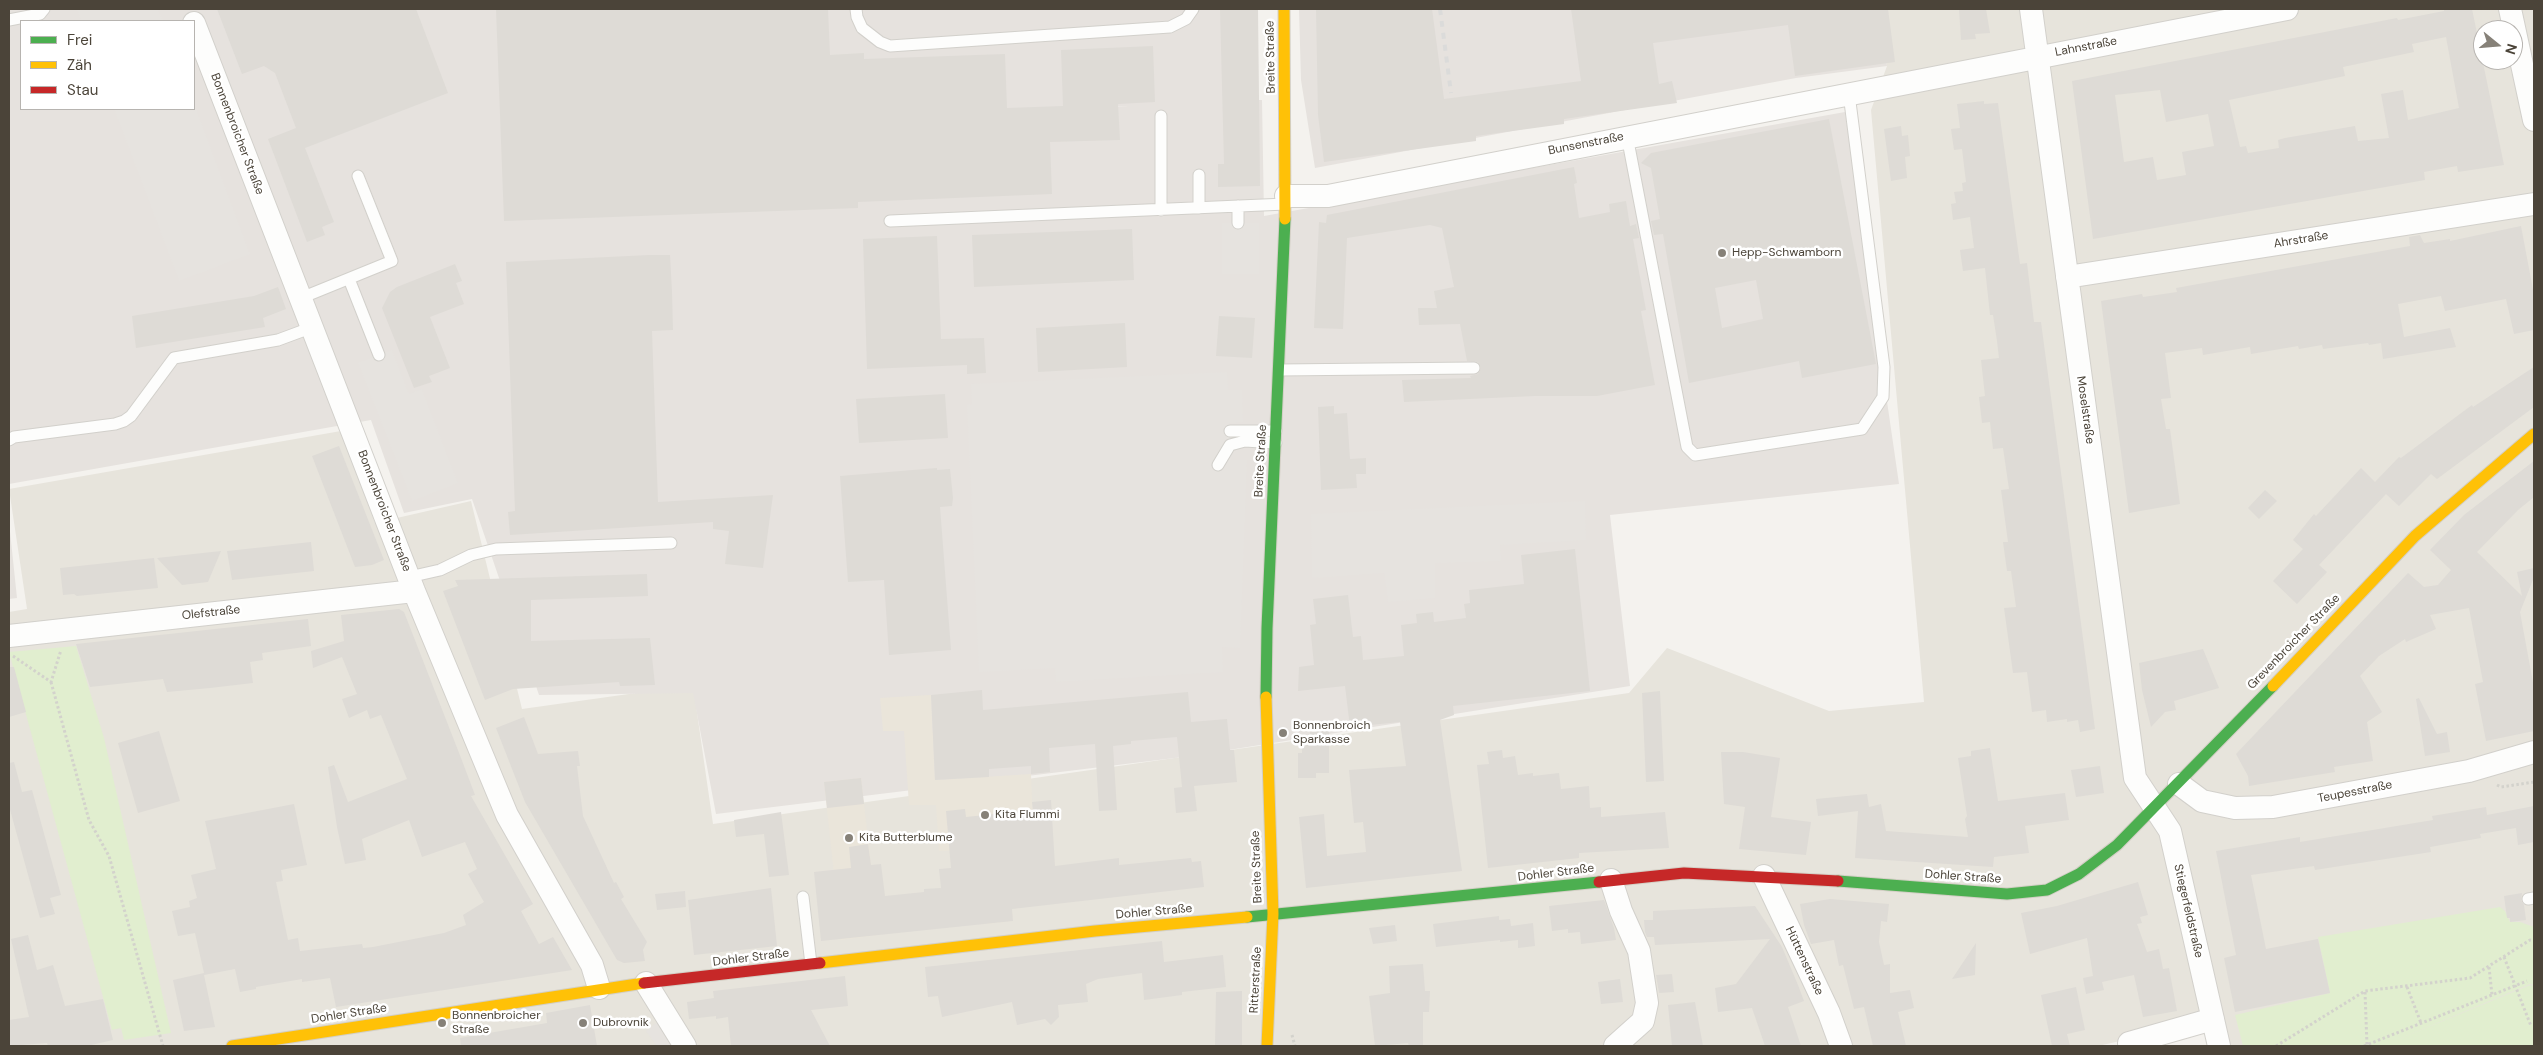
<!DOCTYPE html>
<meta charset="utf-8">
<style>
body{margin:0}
#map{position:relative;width:2543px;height:1055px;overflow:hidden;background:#f4f2ee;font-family:"DM Sans",sans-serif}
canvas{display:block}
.frame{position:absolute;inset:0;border:10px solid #4b4439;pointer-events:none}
.legend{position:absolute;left:20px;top:20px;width:175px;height:90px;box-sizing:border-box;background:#fff;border:1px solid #b7b4b0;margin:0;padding:6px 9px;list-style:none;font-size:15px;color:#4b4439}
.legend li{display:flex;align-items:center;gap:10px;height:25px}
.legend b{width:25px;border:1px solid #b7b4b0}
.north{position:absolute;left:2473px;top:20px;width:50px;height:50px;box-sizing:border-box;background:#fff;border:1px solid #b7b4b0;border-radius:50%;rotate:107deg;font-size:14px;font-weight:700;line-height:20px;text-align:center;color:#4b4439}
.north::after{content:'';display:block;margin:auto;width:18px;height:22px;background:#868178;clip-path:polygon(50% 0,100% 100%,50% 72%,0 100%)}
</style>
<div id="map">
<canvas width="2543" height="1055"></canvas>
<div class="frame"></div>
<ul class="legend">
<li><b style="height:6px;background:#4caf50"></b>Frei</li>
<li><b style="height:6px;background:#ffc107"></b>Zäh</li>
<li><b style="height:6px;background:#c62828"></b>Stau</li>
</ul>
<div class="north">N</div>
</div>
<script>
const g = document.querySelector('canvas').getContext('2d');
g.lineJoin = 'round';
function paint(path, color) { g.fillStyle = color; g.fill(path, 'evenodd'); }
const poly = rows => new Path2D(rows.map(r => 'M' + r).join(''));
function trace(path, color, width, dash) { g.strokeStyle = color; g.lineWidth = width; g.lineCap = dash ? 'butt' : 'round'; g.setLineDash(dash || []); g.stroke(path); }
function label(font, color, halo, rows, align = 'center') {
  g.font = font + ' "DM Sans",sans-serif'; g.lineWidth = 5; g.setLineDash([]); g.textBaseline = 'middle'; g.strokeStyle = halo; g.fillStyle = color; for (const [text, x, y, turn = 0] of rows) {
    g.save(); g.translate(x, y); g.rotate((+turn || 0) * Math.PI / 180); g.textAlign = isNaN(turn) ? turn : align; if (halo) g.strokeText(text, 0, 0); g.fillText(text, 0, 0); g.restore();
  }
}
const residential = poly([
 [1880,9,2534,9,2534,1046,2227,1046,2217,1019,2098,1046,9,1046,9,612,27,609,9,489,341,431,375,523,471,501,522,709,693,685,713,824,1629,693,1667,648,1829,711,1924,702,1871,110,1887,66],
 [2483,30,2513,30,2513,60,2483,60]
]);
const industrial = poly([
 [9,9,820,9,815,121,1129,106,818,118,823,9,1245,9,1250,100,1262,100,1264,216,1845,112,1899,484,1610,515,1630,686,1191,756,716,814,693,693,539,695,472,499,404,513,371,420,9,484],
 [21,21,194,21,194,109,21,109],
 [1299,9,1880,9,1887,66,1796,78,1315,168,1301,80],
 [9,522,17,598,9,599]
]);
const education = poly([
 [931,695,935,780,1031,774,1033,824,1006,856,1013,921,987,924,967,850,939,851,936,805,909,805,904,731,883,731,880,698],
 [861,778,879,935,841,940,824,782]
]);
const green = poly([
 [76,646,104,738,171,1033,124,1040,121,1028,112,1030,9,652],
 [2500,907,2505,911,2510,922,2520,922,2534,927,2534,985,2530,984,2392,1042,2530,985,2534,986,2534,1046,2243,1046,2235,1015,2330,993,2318,937]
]);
const parking = poly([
 [77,9,158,9,163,21,81,21],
 [194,103,250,254,179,281,114,109,194,109],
 [1222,223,1259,223,1259,274,1222,274],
 [392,350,409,394,422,389,458,483,412,501,358,363],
 [1227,372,1228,390,1242,390,1243,422,1229,423,1231,460,1247,460,1240,648,1222,647,1223,672,1056,682,1055,668,979,672,967,405,972,404,971,384],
 [1585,501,1586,540,1500,545,1501,561,1435,563,1435,598,1388,602,1384,573,1312,578,1311,514],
 [660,1020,678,1046,657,1046,646,1031]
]);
const building = poly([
 [217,9,416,9,448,93,305,148,334,222,322,227,325,235,307,242,268,139,296,128,275,73,264,66,242,74],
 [496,9,828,9,830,55,864,53,864,59,1005,54,1007,108,1063,106,1061,50,1153,46,1155,102,1118,104,1120,140,1050,142,1052,194,858,202,858,208,504,221],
 [1220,9,1258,9,1260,186,1218,187,1218,164,1224,164],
 [1316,9,1432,9,1444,99,1581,81,1571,9,1888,9,1895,62,1795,76,1788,25,1653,43,1659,84,1672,81,1677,103,1564,119,1564,124,1476,136,1476,141,1324,162,1318,115],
 [1959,9,1986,9,1990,33,1975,34,1976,39,1961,40],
 [2444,9,2472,9,2504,165,2458,172,2457,166,2424,172,2425,180,2093,239,2072,81,2397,18,2398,20,2444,11],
 [2446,37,2459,108,2408,120,2403,90,2381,94,2389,138,2358,141,2355,126,2285,138,2278,140,2279,148,2248,153,2246,146,2240,147,2229,100,2345,76,2343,67,2414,52,2412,44],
 [2160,90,2166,122,2208,114,2214,146,2182,152,2186,175,2157,180,2153,157,2124,162,2115,95],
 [1984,101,1984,104,1998,103,2020,264,2027,263,2034,322,2041,322,2095,729,2080,732,2078,720,2067,722,2067,719,2047,722,2046,710,2032,712,2027,672,2013,673,2004,608,2016,607,2011,571,2007,571,2003,542,2008,542,2001,490,2009,489,2003,448,1993,449,1990,422,1982,423,1979,397,1985,396,1981,360,1999,358,1997,341,1993,315,1990,315,1985,268,1963,271,1960,250,1974,248,1970,217,1953,220,1951,204,1956,203,1954,192,1963,191,1962,183,1966,182,1962,149,1954,150,1951,129,1960,128,1957,104],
 [1829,119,1876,364,1802,378,1799,361,1689,383,1663,234,1654,235,1651,221,1660,219,1651,168,1641,163,1651,153],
 [1756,280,1763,319,1722,328,1715,288],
 [1901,126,1902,136,1908,135,1910,156,1905,157,1907,178,1891,181,1884,129],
 [1574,167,1577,183,1574,184,1579,218,1610,212,1609,204,1626,201,1630,226,1636,224,1639,238,1633,239,1646,310,1641,311,1655,385,1597,396,1535,396,1404,402,1402,380,1471,378,1470,376,1478,374,1481,368,1478,362,1467,361,1460,324,1419,325,1418,308,1437,308,1434,291,1454,287,1442,228,1430,225,1347,238,1343,329,1314,328,1319,222,1326,223,1327,215],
 [2521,226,2534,295,2534,330,2514,334,2506,299,2445,311,2441,296,2398,304,2404,337,2450,328,2456,347,2383,359,2381,343,2369,345,2368,343,2323,349,2322,345,2299,349,2298,346,2251,354,2250,347,2203,355,2202,348,2165,353,2171,398,2161,399,2166,429,2170,429,2180,504,2129,513,2101,301,2142,294,2143,297,2177,292,2176,288,2410,246,2409,237,2420,235,2424,243,2450,239,2450,241],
 [1132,229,1134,280,974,287,972,235],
 [937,236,941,339,984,338,986,373,967,374,967,365,867,369,863,239],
 [649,255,670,255,672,292,673,330,652,331,658,502,773,495,763,568,725,564,729,531,713,529,713,522,510,535,508,512,515,511,506,262],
 [455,264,462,281,456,283,464,304,430,317,450,368,429,376,432,382,414,388,382,308,390,292,397,287],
 [278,287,286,309,263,318,265,327,136,348,132,316,254,296],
 [1219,316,1255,318,1252,358,1216,356],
 [1125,323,1127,367,1038,372,1036,328],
 [2534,367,2534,407,2437,479,2431,474,2399,506,2386,494,2319,565,2327,572,2297,604,2273,581,2303,549,2293,540,2314,514,2316,516,2361,468,2375,482,2399,457,2401,458,2472,405,2473,407],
 [945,394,948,438,859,443,856,399],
 [1334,406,1334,414,1347,413,1350,459,1366,458,1366,474,1356,474,1357,488,1321,490,1318,407],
 [339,446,384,560,372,565,355,567,312,456],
 [2534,461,2534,497,2518,510,2477,552,2522,596,2517,572,2534,568,2534,577,2520,612,2534,688,2534,731,2486,741,2475,684,2483,682,2469,608,2430,615,2436,629,2406,642,2405,639,2379,656,2360,676,2382,712,2367,722,2373,761,2334,767,2335,772,2249,786,2248,776,2236,754,2408,573,2424,587,2438,585,2451,570,2430,550,2464,515],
 [937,468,937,470,950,469,953,498,952,506,940,507,951,650,889,655,884,580,848,582,840,476],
 [2265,490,2277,501,2259,519,2248,508],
 [311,542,314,571,232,580,227,551],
 [1575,549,1590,691,1453,706,1454,715,1440,720,1462,871,1306,888,1299,817,1324,814,1327,856,1366,852,1363,822,1354,823,1349,770,1406,766,1400,722,1350,727,1345,686,1298,691,1299,667,1314,665,1310,625,1316,624,1313,599,1348,595,1353,637,1361,636,1363,660,1404,656,1401,625,1417,623,1416,614,1433,612,1434,622,1466,618,1464,604,1470,603,1469,590,1524,584,1521,555],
 [221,551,208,582,182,585,157,558],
 [154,558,158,588,77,596,74,594,63,595,60,568],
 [647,574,648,596,531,600,531,641,650,638,655,685,620,686,619,682,513,689,485,700,443,591,458,586,455,580],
 [399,609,404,612,461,758,475,795,471,796,533,904,521,911,539,944,553,937,572,970,336,1007,330,978,302,982,302,979,256,987,256,989,240,992,235,969,204,975,215,1027,184,1031,173,980,204,973,195,933,178,936,172,911,190,907,189,901,197,898,191,875,216,869,205,821,294,804,307,865,281,870,283,881,276,882,288,940,298,938,300,951,362,944,363,948,373,947,444,933,466,925,463,915,484,902,468,874,477,869,465,842,422,857,409,820,362,839,366,860,345,864,337,827,328,767,334,765,348,802,407,779,381,715,370,719,367,710,349,718,342,699,357,694,342,657,313,668,311,651,344,641,341,615],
 [308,619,311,646,262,653,263,660,250,662,253,683,210,688,167,692,163,679,90,687,76,644],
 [2203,649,2219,688,2174,701,2176,710,2165,712,2151,727,2142,690,2139,663],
 [9,667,14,667,26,712,9,717],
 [982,690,983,710,1188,692,1191,722,1227,719,1230,750,1234,750,1237,782,1194,786,1197,811,1176,813,1174,788,1190,786,1182,787,1177,737,1131,741,1131,744,1113,746,1117,810,1099,811,1095,744,1049,748,1050,772,1031,774,1031,766,989,769,989,777,935,780,931,695],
 [1660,691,1664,781,1646,782,1642,693],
 [2419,698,2437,734,2447,732,2450,752,2425,756,2416,699],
 [524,717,538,754,578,751,580,766,577,766,583,816,614,883,616,882,624,897,621,899,647,942,643,950,645,961,624,963,617,960,525,802,496,728],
 [1329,730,1329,773,1316,773,1316,778,1298,778,1298,753,1302,753,1302,745,1311,745,1310,732],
 [159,731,180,801,138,813,118,743],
 [1990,748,1998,801,2065,793,2069,820,2025,826,2029,853,1994,857,1993,867,1855,858,1858,811,1818,816,1816,799,1867,794,1869,807,1881,804,1886,831,1968,837,1965,819,1967,816,1958,758,1971,756,1971,751],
 [1502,750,1503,758,1515,756,1518,775,1533,773,1533,776,1559,773,1561,789,1589,786,1590,808,1601,807,1601,817,1665,812,1669,848,1579,853,1579,858,1488,868,1477,765,1489,764,1487,752],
 [1721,752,1743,752,1780,758,1771,817,1811,822,1806,855,1739,849,1745,807,1724,804],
 [14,762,22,792,32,790,61,895,50,898,55,914,40,918,9,806,9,763],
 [2100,766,2104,793,2076,797,2071,770],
 [861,778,864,804,827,808,824,782],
 [1051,800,1055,866,1119,858,1119,865,1191,858,1192,862,1201,861,1204,887,1012,909,1013,921,821,941,814,872,851,868,849,847,868,844,871,865,881,864,885,896,924,892,924,889,941,888,939,869,951,868,946,811,965,809,966,817,1033,810,1032,802],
 [2534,806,2534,842,2518,845,2516,828,2480,834,2481,838,2430,847,2431,852,2315,870,2314,866,2251,875,2266,949,2318,939,2330,993,2235,1012,2224,958,2236,955,2216,851,2300,837,2300,842,2433,820,2432,816,2486,807,2487,815],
 [781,812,789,875,769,877,764,834,736,837,734,820],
 [2138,882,2148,915,2140,917,2142,923,2137,924,2147,952,2159,949,2163,969,2169,968,2177,1011,2143,1017,2134,975,2102,982,2104,990,2086,994,2083,978,2093,976,2087,938,2030,954,2021,913,2057,906],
 [771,888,777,946,694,955,688,900],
 [685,891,686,907,657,910,655,894],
 [2522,893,2521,900,2524,905,2526,920,2510,922,2510,918,2507,918,2504,896],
 [1830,899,1889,904,1887,922,1881,921,1879,942,1884,965,1890,964,1890,993,1910,990,1914,1008,1898,1012,1906,1046,1873,1046,1864,1007,1854,1009,1843,965,1839,966,1834,940,1811,944,1804,925,1800,904],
 [1604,900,1614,928,1616,940,1581,944,1580,932,1568,933,1568,929,1552,931,1549,906],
 [1755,906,1782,947,1798,985,1804,1001,1788,1007,1801,1046,1765,1046,1752,1008,1718,1012,1715,988,1736,984,1770,939,1655,945,1654,937,1647,937,1645,932,1644,920,1653,920,1653,911],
 [1499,916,1499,920,1510,919,1511,926,1533,923,1535,946,1518,948,1518,940,1500,942,1500,940,1436,947,1433,924],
 [1395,925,1397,941,1373,944,1369,928],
 [28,935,37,970,53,965,65,1006,103,999,113,1040,87,1046,48,1046,47,1043,9,1046,9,1020,29,1017,11,939],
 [1162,941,1164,962,1223,955,1226,987,1182,992,1182,995,1144,1000,1142,973,1098,979,1086,984,1088,1002,1058,1005,1059,1017,1051,1025,1045,1019,1017,1025,1012,1002,942,1017,938,996,928,997,925,967],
 [1976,943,1975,975,1952,979],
 [1423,964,1425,991,1430,991,1429,1012,1423,1012,1423,1046,1409,1046,1408,1043,1375,1046,1369,996,1390,993,1389,966],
 [1672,974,1674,992,1659,993,1656,975],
 [845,976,848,1006,811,1010,830,1046,731,1046,728,1017,716,1019,716,1016,689,1019,687,1002,714,998,713,991],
 [1620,979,1623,1002,1601,1004,1598,982],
 [2076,987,2085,1030,2067,1034,2070,1046,2052,1046,2041,995],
 [1242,991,1242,1046,1215,1046,1216,992],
 [1695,1002,1703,1046,1672,1046,1668,1005],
 [590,1005,597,1046,461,1046,460,1038,547,1023,546,1013]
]);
const path = poly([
 [13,656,51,682,61,650],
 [51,682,89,820,109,856,163,1046],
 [2497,785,2501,787,2534,782],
 [2504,957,2531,1026],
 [2489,967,2492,995],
 [2407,987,2421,1023],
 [2365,992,2367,1045],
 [1292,1035,1295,1046],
 [2276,1046,2365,991,2470,978,2530,940,2534,941],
 [2364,1046,2527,981]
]);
const lane = poly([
 [856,9,857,17,862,28,880,42,890,46,1170,27,1186,19,1193,9],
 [9,20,40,14,44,9],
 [1161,116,1161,210],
 [1627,136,1687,447,1695,455,1862,429,1883,397,1884,367,1849,94],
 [1238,206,1238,223],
 [1199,208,1199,175],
 [890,221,1286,204],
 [349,279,379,355],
 [301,298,392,261,358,176],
 [1279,370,1474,368],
 [1230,431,1276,431],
 [9,440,14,437,115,424,124,421,131,416,174,358,278,340,313,327],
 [1218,465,1230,445,1245,441,1276,443],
 [409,577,440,570,471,555,496,549,671,543],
 [803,897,811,964],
 [2528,899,2534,898]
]);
const street = poly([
 [2031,9,2135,778,2170,831,2219,1046],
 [2510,9,2534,120],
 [194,23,414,591,507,815,592,965,599,988],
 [1286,196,1328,196,2287,9],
 [2067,277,2534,204],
 [9,636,414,591],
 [2179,784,2202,801,2235,808,2273,807,2469,771,2534,752],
 [1764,876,1829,1013,1841,1046],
 [1611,880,1621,911,1639,951,1647,1003,1643,1021,1615,1046],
 [646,983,685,1046],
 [2129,1043,2213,1019]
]);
const fast = poly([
 [1266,697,1267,628,1285,219],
 [1838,881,2007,894,2047,890,2079,874,2117,845,2273,686],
 [1247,917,1599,882]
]);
const slow = poly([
 [1284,9,1285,219],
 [2273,686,2415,536,2534,434],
 [1266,697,1273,914,1267,1046],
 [820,963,1095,931,1247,917],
 [232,1046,644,983]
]);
const jam = poly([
 [1599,882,1684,873,1838,881],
 [644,983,820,963]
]);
const rail = poly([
 [1440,9,1451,93]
]);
const markers = [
 [1722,253,5,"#868178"],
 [1283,733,5,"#868178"],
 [985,815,5,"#868178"],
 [849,838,5,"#868178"],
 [442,1023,5,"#868178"],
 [583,1023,5,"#868178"]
];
const streetNames = [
 ["Lahnstraße",2086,47,-11],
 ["Breite Straße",1271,57,-91],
 ["Bonnenbroicher Straße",237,134,69],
 ["Bunsenstraße",1586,144,-11],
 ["Ahrstraße",2301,240,-9],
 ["Moselstraße",2085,410,82],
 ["Breite Straße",1261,461,-87],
 ["Bonnenbroicher Straße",384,511,69],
 ["Olefstraße",211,613,-6],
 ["Grevenbroicher Straße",2294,642,-46],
 ["Teupesstraße",2355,792,-11],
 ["Breite Straße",1257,867,-92],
 ["Dohler Straße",1556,873,-7],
 ["Dohler Straße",1963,877,4],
 ["Stiegerfeldstraße",2188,911,77],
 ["Dohler Straße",1154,912,-5],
 ["Dohler Straße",751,958,-7],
 ["Hüttenstraße",1804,961,65],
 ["Ritterstraße",1256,980,-87],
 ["Dohler Straße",349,1014,-9]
];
const poiNames = [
 ["Hepp-Schwamborn",1732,253],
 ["Bonnenbroich",1293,726],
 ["Sparkasse",1293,740],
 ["Kita Flummi",995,815],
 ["Kita Butterblume",859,838],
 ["Bonnenbroicher",452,1016],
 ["Straße",452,1030],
 ["Dubrovnik",593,1023]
];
paint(residential, '#e7e4dc');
paint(industrial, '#e6e2de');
paint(education, '#eae5da');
paint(green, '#e1eecf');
paint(parking, '#e6e3df');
paint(building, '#dedbd6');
trace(lane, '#d2d0cb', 13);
trace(street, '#d2d0cb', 24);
trace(fast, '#d3cfc5', 13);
trace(slow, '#d3cfc5', 13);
trace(jam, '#d3cfc5', 13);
trace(path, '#d3d2cc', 3, [2.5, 2.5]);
trace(lane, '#fdfdfc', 11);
trace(street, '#fdfdfc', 22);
trace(fast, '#4caf50', 11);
trace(slow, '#ffc107', 11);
trace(jam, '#c62828', 11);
trace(rail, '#dbdbda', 4, [6, 6]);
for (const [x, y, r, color] of markers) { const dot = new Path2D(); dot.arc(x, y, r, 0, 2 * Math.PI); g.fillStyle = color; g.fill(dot); trace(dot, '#fff', 2); }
label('12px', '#4b4439', '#fff', streetNames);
label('12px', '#4b4439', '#fff', poiNames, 'left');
</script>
